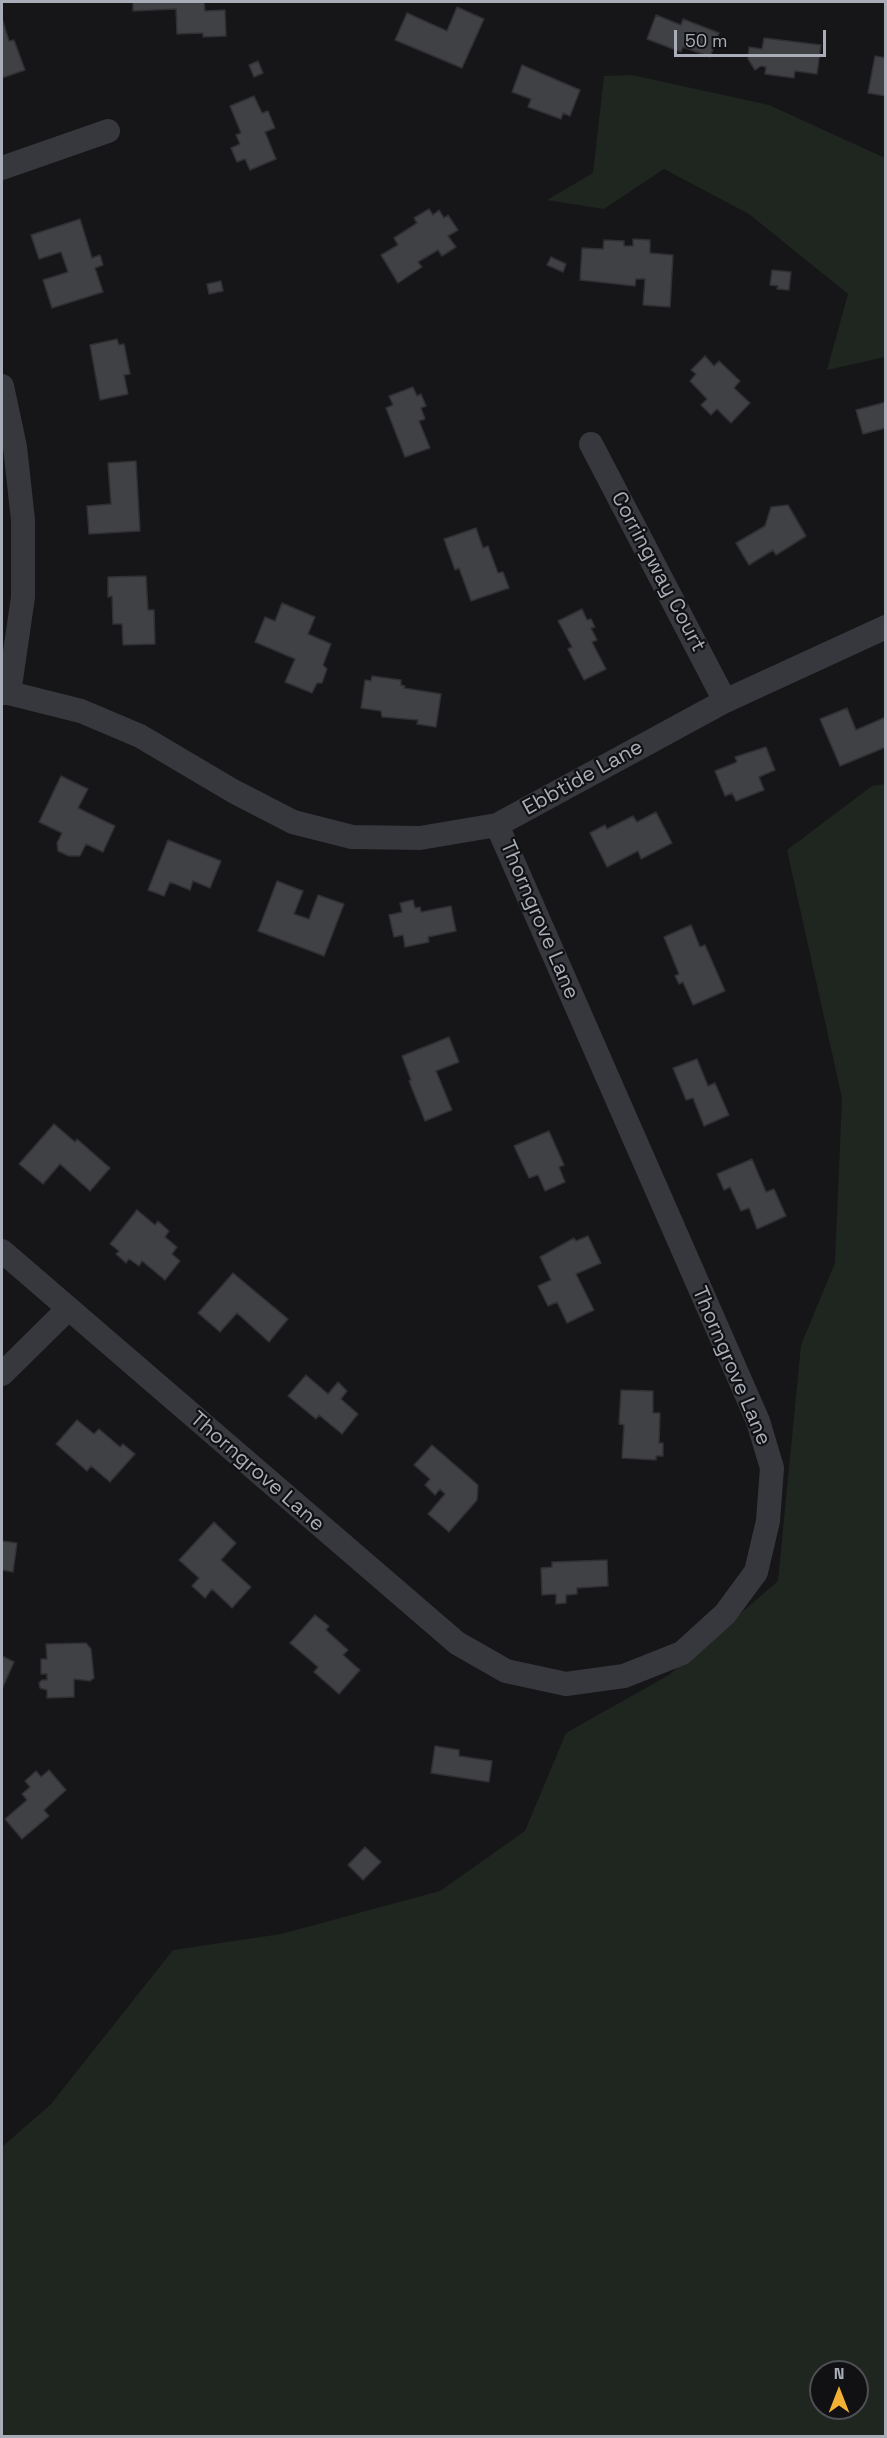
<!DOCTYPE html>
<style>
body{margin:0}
#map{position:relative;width:887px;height:2438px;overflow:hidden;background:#161618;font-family:"Space Grotesk",sans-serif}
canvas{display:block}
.frame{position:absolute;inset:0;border:3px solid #a8adb8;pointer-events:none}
.north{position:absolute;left:809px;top:2360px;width:60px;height:60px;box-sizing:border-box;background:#111113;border:2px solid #4d4f55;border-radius:50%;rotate:0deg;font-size:16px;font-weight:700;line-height:24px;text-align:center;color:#a8adb8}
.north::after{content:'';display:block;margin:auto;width:21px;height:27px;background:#f2b134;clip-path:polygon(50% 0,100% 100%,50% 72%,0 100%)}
.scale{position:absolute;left:674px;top:30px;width:152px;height:27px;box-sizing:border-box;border:3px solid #a8adb8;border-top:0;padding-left:8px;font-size:18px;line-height:21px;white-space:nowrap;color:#a8adb8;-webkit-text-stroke:4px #111113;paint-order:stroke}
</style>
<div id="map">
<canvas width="887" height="2438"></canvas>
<div class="frame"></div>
<div class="north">N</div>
<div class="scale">50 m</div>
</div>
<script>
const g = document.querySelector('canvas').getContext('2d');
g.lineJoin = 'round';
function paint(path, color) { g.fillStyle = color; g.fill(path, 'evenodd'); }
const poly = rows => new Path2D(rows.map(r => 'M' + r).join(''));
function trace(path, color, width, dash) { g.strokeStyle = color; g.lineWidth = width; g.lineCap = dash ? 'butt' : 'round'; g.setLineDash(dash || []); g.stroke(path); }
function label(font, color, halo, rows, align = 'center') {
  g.font = font + ' "Space Grotesk",sans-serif'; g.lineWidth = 4.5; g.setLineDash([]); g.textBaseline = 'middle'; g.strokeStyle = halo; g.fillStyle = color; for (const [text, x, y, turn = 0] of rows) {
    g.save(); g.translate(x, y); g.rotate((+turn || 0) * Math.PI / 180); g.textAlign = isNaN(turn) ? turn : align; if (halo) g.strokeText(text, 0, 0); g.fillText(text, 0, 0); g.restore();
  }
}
const green = poly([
 [632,75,769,105,885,158,885,357,827,370,848,294,749,214,664,169,604,209,547,200,593,173,604,76],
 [885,784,885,2436,2,2436,2,2147,51,2104,173,1950,281,1934,440,1891,525,1831,566,1733,669,1675,778,1581,801,1345,835,1263,842,1098,787,850,872,786],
 [821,2372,857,2372,857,2408,821,2408]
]);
const building = poly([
 [133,2,204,2,205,11,225,10,226,36,203,37,203,33,177,34,176,9,133,11,133,2],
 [457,7,484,19,462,68,395,40,407,13,447,31,457,7],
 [656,15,681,25,683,19,719,33,710,57,683,47,681,52,647,39,656,15],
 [2,18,9,41,14,40,25,70,2,78,2,18],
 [764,38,821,45,817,74,795,71,794,78,765,74,766,67,761,66,755,70,748,59,749,47,762,49,764,38],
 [875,56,886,58,886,96,868,93,875,56],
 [258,61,263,73,254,77,249,65,258,61],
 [522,65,580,90,570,116,563,113,561,119,528,107,531,99,512,92,522,65],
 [254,96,262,113,268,111,275,128,265,132,276,159,250,170,245,159,237,162,231,148,240,144,236,135,241,133,230,106,254,96],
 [429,209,433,215,439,210,444,218,448,215,458,230,448,236,456,247,442,256,438,250,418,262,422,267,398,283,381,255,398,245,394,238,417,223,414,218,429,209],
 [80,219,92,258,100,255,103,265,95,268,103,292,52,308,43,280,68,272,61,252,39,259,31,235,80,219],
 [633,239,650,240,650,253,673,255,670,307,643,305,645,279,636,279,635,286,580,280,582,248,603,249,604,240,624,241,624,246,633,246,633,239],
 [551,257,566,264,563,272,547,265,551,257],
 [772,270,791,272,789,290,777,289,778,286,770,285,772,270],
 [221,281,223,291,209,294,207,284,221,281],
 [117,339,119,345,124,344,130,374,124,375,128,394,100,400,90,345,117,339],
 [705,356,714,366,719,361,740,381,734,388,750,403,731,423,717,409,711,415,701,405,707,399,690,381,696,374,691,370,705,356],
 [413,387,417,396,421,394,426,406,421,408,425,419,419,421,430,448,405,457,386,408,393,405,389,396,413,387],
 [886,402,886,428,863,434,856,410,886,402],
 [136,461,140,531,89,534,87,506,111,504,108,463,136,461],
 [788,505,806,536,776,555,773,550,749,565,736,543,765,526,771,507,788,505],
 [476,528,483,548,488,546,498,573,503,572,509,588,471,601,459,568,455,570,444,539,476,528],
 [146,576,148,610,154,610,155,644,123,645,122,624,113,624,112,596,108,597,108,577,146,576],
 [282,603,315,617,308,634,331,644,323,665,327,669,322,683,317,683,312,693,285,682,295,659,255,642,265,617,275,621,282,603],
 [582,609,587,620,591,619,595,627,591,628,597,640,592,642,606,669,584,680,568,649,572,647,558,621,582,609],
 [372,676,401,680,401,685,405,686,404,688,441,694,436,727,417,724,418,720,382,717,381,711,361,708,365,680,371,681,372,676],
 [847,708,856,730,886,717,886,747,840,766,820,719,847,708],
 [766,747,775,770,759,777,764,790,736,801,732,793,725,796,715,771,737,762,735,757,766,747],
 [61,776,88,789,78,808,115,826,103,852,86,844,80,856,69,856,58,851,57,843,62,833,39,822,61,776],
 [656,812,672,843,641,859,638,851,607,867,590,833,605,825,607,829,633,816,637,822,656,812],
 [168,840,221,861,210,888,193,881,190,890,170,882,164,896,148,890,168,840],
 [277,881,303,891,294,914,309,919,318,895,344,904,324,956,258,931,277,881],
 [413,900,415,908,420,907,421,912,451,906,456,931,428,937,429,942,405,947,403,935,394,937,389,915,402,912,400,903,413,900],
 [691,925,700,947,705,945,725,991,693,1005,683,982,679,984,675,976,679,974,664,937,691,925],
 [449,1037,459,1062,436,1071,452,1110,425,1121,409,1081,411,1080,402,1056,449,1037],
 [697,1059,708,1086,715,1083,729,1115,704,1126,693,1098,686,1100,673,1068,697,1059],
 [54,1124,75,1142,77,1139,110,1168,90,1191,60,1164,43,1184,19,1164,54,1124],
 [549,1131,564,1165,559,1167,565,1182,545,1191,538,1175,529,1178,514,1146,549,1131],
 [752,1159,766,1192,774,1189,786,1216,757,1229,749,1208,741,1211,730,1187,724,1190,717,1174,752,1159],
 [137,1210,155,1225,158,1221,169,1231,165,1237,177,1247,172,1254,180,1261,165,1280,142,1261,139,1266,129,1259,126,1263,116,1254,119,1251,110,1244,137,1210],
 [588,1236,601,1263,576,1274,594,1310,567,1323,557,1302,548,1306,538,1286,551,1280,540,1257,574,1238,576,1241,588,1236],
 [233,1273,288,1319,269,1342,237,1313,220,1332,198,1313,233,1273],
 [306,1375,328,1394,338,1382,347,1391,341,1399,358,1414,342,1434,319,1415,316,1419,288,1396,306,1375],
 [621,1390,653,1391,653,1413,660,1413,659,1443,663,1443,663,1456,656,1456,656,1460,622,1458,624,1425,619,1424,621,1390],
 [77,1420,94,1434,99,1429,120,1447,123,1444,135,1454,110,1482,91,1466,87,1471,56,1444,77,1420],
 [432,1445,478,1485,477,1500,449,1532,428,1514,445,1494,440,1489,435,1495,425,1485,430,1479,414,1465,432,1445],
 [214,1522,236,1543,221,1560,251,1587,232,1608,212,1589,205,1598,192,1586,199,1578,179,1560,214,1522],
 [2,1541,17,1543,13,1572,2,1570,2,1541],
 [607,1560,608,1586,577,1588,577,1594,566,1595,566,1603,556,1604,556,1594,542,1595,541,1568,552,1567,552,1562,607,1560],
 [315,1615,329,1626,326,1630,348,1650,343,1655,360,1670,339,1694,314,1672,318,1667,290,1643,315,1615],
 [86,1643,91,1649,94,1678,90,1681,74,1679,74,1697,47,1698,47,1690,40,1688,39,1683,42,1680,47,1680,47,1674,41,1674,41,1659,47,1659,46,1644,86,1643],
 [2,1656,14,1662,2,1689,2,1656],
 [435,1746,459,1750,459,1756,492,1761,489,1782,431,1773,435,1746],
 [49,1770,66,1790,44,1810,49,1816,22,1839,5,1819,27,1800,22,1794,30,1787,25,1781,36,1771,41,1777,49,1770],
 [365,1847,381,1862,363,1880,348,1865,365,1847]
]);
const minor = poly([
 [2,168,108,131],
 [2,386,15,447,23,520,23,597,9,693],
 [591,444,725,701],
 [2,693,9,693,81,711,140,736,233,791,293,822,352,837,420,838,497,825,725,701,886,627],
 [2,1251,457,1643,506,1671,566,1684,624,1676,682,1653,725,1614,756,1572,768,1521,772,1468,758,1421,497,825],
 [2,1374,67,1310]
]);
const streetNames = [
 ["Corringway Court",658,572,62],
 ["Ebbtide Lane",583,778,-29],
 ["Thorngrove Lane",539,920,67],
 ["Thorngrove Lane",731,1366,67],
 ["Thorngrove Lane",257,1472,41]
];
paint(green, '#1e261f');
paint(building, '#404145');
trace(building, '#303034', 1.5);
trace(minor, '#37383d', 24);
label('21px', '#a8adb8', '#111113', streetNames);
</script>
